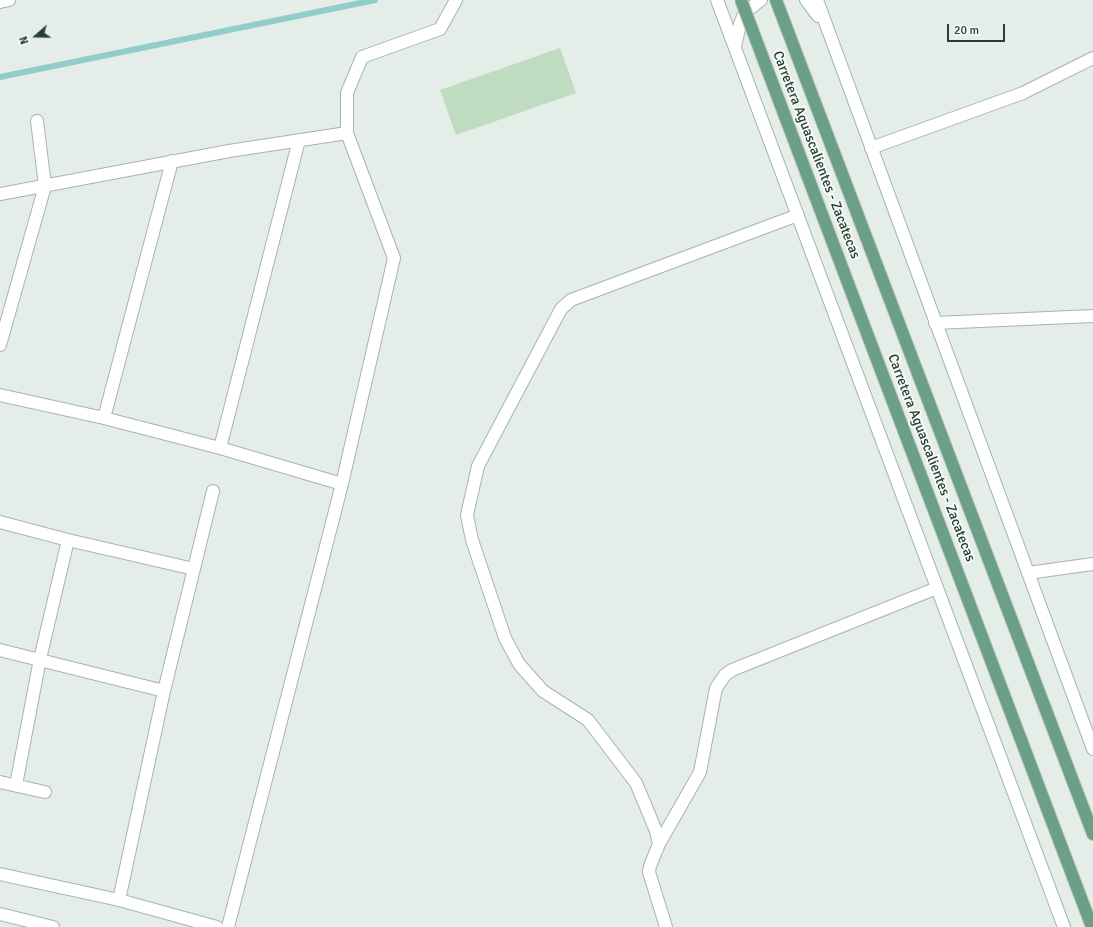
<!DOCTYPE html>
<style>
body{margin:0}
#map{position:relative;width:1093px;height:927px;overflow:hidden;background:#e4ede7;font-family:Signika,sans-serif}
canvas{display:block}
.north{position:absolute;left:16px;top:16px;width:40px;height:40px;-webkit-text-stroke:3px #f5f9f6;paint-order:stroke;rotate:250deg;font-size:11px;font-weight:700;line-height:16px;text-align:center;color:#253d32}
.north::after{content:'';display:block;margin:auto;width:14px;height:18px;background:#253d32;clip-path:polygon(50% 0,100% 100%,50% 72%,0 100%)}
.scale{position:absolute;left:947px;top:24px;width:58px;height:18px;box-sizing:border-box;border:2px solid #253d32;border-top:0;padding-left:5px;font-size:12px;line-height:14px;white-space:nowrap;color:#253d32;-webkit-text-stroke:3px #f5f9f6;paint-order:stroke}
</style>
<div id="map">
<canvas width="1093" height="927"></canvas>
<div class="north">N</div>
<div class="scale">20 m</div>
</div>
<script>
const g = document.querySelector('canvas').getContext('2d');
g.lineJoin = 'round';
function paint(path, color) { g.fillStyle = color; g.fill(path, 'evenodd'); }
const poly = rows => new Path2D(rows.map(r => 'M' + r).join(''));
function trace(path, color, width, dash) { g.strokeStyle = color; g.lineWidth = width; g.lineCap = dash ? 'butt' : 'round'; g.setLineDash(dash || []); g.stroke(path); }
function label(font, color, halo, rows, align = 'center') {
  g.font = font + ' Signika,sans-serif'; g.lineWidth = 4; g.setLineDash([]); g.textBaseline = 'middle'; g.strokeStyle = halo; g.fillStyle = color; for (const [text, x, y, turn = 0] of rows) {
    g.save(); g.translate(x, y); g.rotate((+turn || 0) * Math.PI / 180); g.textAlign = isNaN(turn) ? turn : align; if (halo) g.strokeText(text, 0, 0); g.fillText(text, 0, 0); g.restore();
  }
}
const green = poly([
 [560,48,576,93,456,135,440,90]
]);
const stream = poly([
 [0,77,375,0]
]);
const street = poly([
 [871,148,1023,93,1093,58],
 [0,194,229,151,347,133],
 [935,323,1093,316],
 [0,345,45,186,37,121],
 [0,395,104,418,220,448,342,484],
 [104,418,172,161],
 [220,448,299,140],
 [0,522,68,540,194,569],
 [1028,573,1093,564],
 [0,650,164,691],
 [0,782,45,792],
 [16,785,40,659,68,540],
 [659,844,700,772,716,688,725,675,732,670,937,588],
 [119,900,164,691,213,491],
 [228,927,342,484,394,258,347,133,347,93,362,57,440,29,456,0],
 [666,927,649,872,650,866,659,844,656,831,636,783,588,720,543,691,519,664,505,638,472,540,467,515,478,466,561,309,571,300,798,215]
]);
const secondary = poly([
 [717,0,1064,927],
 [806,0,818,16],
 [817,0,1093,749],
 [0,2,9,0],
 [735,47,740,24,744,14,758,2,761,0],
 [0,874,119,900,217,927],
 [0,914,53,927]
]);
const primary = poly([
 [776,0,1093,834],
 [868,336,1092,927]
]);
const primaryBridge = poly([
 [741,0,868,336]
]);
const streetNames = [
 ["Carretera Aguascalientes - Zacatecas",816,155,69],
 ["Carretera Aguascalientes - Zacatecas",931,458,69]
];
paint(green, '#bfdcc1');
trace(stream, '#91cdcb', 6);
trace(street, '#a7b5ad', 14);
trace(secondary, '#a3b7ad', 14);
trace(primary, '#c2c9c6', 14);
trace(street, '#fff', 12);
trace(secondary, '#fff', 12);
trace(primary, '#6c9f88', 12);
trace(primaryBridge, '#c2c9c6', 14, []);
trace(primaryBridge, '#6c9f88', 12);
label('14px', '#253d32', '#f5f9f6', streetNames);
</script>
